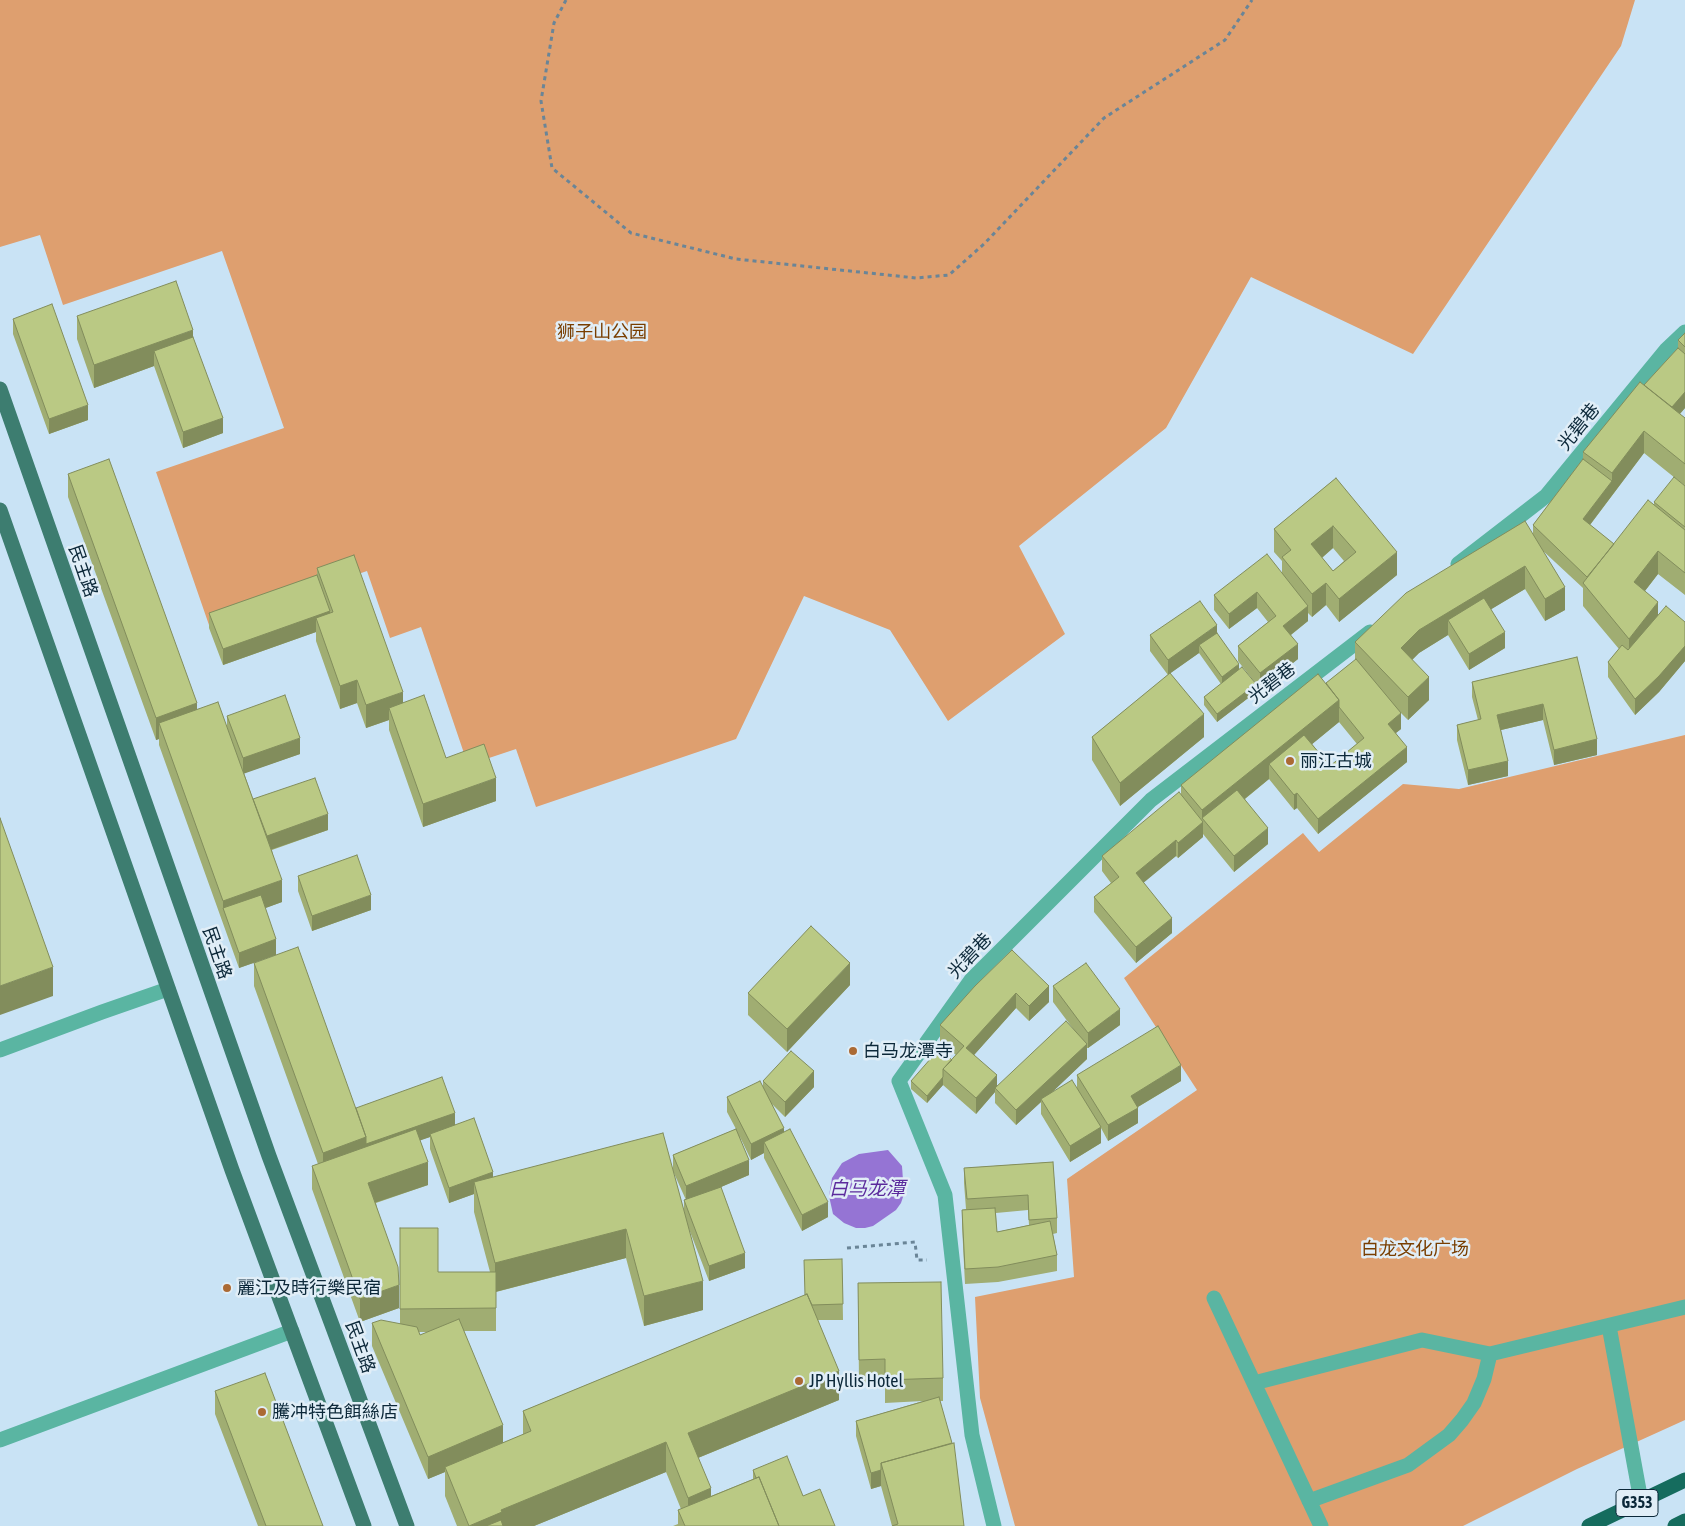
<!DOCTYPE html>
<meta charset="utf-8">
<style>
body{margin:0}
canvas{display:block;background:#c9e3f5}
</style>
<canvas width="1685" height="1526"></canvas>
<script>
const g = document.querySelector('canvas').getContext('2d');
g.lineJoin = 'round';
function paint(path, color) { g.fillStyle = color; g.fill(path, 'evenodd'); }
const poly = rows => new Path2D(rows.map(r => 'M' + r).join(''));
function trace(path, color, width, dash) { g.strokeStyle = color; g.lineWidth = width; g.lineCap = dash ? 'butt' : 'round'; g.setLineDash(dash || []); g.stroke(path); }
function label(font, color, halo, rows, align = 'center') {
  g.font = font + ' "Asap Condensed","Noto Sans SC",sans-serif'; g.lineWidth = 5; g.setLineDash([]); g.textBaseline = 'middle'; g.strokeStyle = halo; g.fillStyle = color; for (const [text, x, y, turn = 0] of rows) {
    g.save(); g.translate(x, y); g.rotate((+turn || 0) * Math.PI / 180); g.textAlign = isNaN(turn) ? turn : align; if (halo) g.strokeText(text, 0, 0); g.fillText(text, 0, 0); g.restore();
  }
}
const green = poly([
 [0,0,1635,0,1621,46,1413,354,1251,277,1166,428,1019,546,1065,634,948,721,890,630,804,596,736,739,536,807,516,749,468,765,421,627,390,638,367,571,209,625,156,472,284,428,222,251,63,305,40,235,0,247],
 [1685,735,1685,1420,1577,1469,1463,1526,1015,1526,980,1398,975,1297,1074,1277,1067,1179,1197,1090,1124,978,1303,833,1319,852,1403,784,1459,789]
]);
const water = poly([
 [888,1150,902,1166,904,1194,901,1203,896,1210,873,1226,865,1228,856,1228,844,1223,833,1214,829,1196,832,1178,842,1163,859,1154]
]);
const path = poly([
 [566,0,554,23,541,101,552,168,631,233,736,259,916,278,949,275,984,244,1104,118,1225,40,1252,0],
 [847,1248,915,1242,917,1260,927,1260]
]);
const minor = poly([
 [1458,564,1546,496,1666,350,1685,332],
 [0,1050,102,1012,168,989],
 [1214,1298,1321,1526],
 [1609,1326,1641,1501],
 [1254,1383,1422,1340,1490,1354,1685,1307],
 [0,1440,292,1331],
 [1309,1501,1408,1465,1449,1435,1462,1420,1474,1403,1484,1379,1490,1354],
 [994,1526,972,1435,945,1195,899,1081,971,980,1151,800,1370,632]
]);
const major = poly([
 [0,389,269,1156,407,1526],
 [0,510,232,1170,364,1526]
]);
const highway = poly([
 [1589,1526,1685,1480],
 [1675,1526,1685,1521]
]);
const wall = poly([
 [77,316,193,337,223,433,183,448,154,366,94,388,77,339],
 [13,319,88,420,49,434,13,334],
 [1685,333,1685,408,1680,414,1685,418,1685,486,1644,453,1590,525,1614,544,1654,505,1654,502,1685,486,1685,595,1658,574,1645,591,1658,615,1685,622,1685,661,1659,692,1635,715,1608,677,1608,662,1619,649,1583,606,1583,588,1541,549,1565,610,1545,621,1525,589,1491,609,1505,648,1469,670,1448,635,1419,653,1412,660,1429,700,1408,720,1398,710,1401,729,1396,733,1407,762,1318,834,1297,808,1294,810,1269,779,1245,799,1268,844,1234,872,1203,834,1203,837,1178,858,1176,856,1143,882,1172,933,1136,963,1094,912,1094,897,1111,883,1102,871,1102,856,1181,794,1181,785,1326,683,1355,660,1355,642,1533,535,1533,525,1583,459,1583,452,1678,348,1678,340],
 [1339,722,1357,744,1330,766,1312,744],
 [68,474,197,709,227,726,227,716,300,754,244,773,253,799,328,830,272,850,282,902,265,908,276,955,239,968,159,745,159,739,156,740,68,497],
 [1336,478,1397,575,1339,622,1326,605,1312,617,1308,613,1308,621,1291,635,1298,659,1260,689,1238,661,1238,646,1268,622,1257,608,1229,629,1214,610,1214,595,1282,573,1282,561,1274,552,1274,529],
 [1333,548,1344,561,1333,571,1322,558],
 [317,568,403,703,446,758,496,801,423,827,389,730,389,720,366,728,357,703,340,709,316,641,316,632,223,665,209,628,209,613,317,575],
 [1217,633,1239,669,1256,692,1217,722,1204,705,1204,697,1221,684,1199,653,1170,673,1204,737,1120,806,1092,760,1092,737,1168,675,1150,651,1150,635],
 [1577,657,1597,755,1554,765,1543,720,1501,730,1508,776,1468,785,1457,740,1457,725,1478,720,1472,697,1472,682],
 [298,876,371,910,312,931,298,891],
 [1012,950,1049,1002,1029,1021,1016,1008,974,1055,997,1086,1074,1030,1053,1002,1053,986,1120,1025,1088,1048,1087,1048,1087,1059,1051,1093,1077,1089,1077,1075,1181,1081,1138,1107,1138,1123,1108,1141,1101,1128,1101,1143,1070,1162,1041,1114,1041,1102,1016,1125,995,1103,995,1092,976,1114,943,1085,927,1103,911,1089,911,1081,952,1060,956,1055,940,1041,940,1025],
 [254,963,356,1108,455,1125,493,1177,673,1170,673,1155,736,1129,727,1112,727,1097,763,1087,763,1081,814,1087,785,1117,772,1104,784,1132,828,1217,802,1231,764,1158,764,1153,751,1160,740,1137,749,1175,721,1187,745,1268,709,1281,689,1229,703,1310,644,1326,626,1258,496,1292,496,1331,464,1331,503,1443,523,1435,523,1411,805,1295,842,1259,843,1320,818,1320,839,1400,698,1458,711,1496,753,1479,753,1470,803,1496,835,1526,673,1526,678,1524,678,1510,681,1509,666,1472,534,1526,457,1526,445,1496,445,1472,428,1479,372,1346,372,1323,400,1324,400,1228,438,1272,490,1272,474,1212,474,1194,449,1203,430,1149,430,1137,420,1140,428,1185,376,1203,399,1308,360,1322,312,1189,312,1166,318,1164,254,986],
 [673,1171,686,1200,684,1200,684,1211],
 [419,1332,428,1332,420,1335],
 [850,985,787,1052,748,1015,748,993],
 [1053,1162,1057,1218,1057,1233,1053,1234,1057,1255,1057,1271,998,1282,965,1284,962,1225,962,1210,966,1209,964,1183,964,1168],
 [1028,1210,1029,1225,997,1232,996,1213],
 [858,1283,943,1378,943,1401,940,1401,964,1526,892,1526,881,1486,871,1489,856,1436,856,1421,923,1401,885,1403,885,1382,859,1383],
 [215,1391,323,1526,258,1526,215,1414]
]);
const shadedWall = poly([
 [193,330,193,352,154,351,154,366,94,388,94,365],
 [1685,392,1685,408,1668,427,1668,411],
 [88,405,88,420,49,434,49,419],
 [223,418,223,433,183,448,183,432],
 [1644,431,1644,453,1583,534,1583,519,1612,481,1612,473],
 [1333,526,1333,548,1311,567,1311,544],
 [1658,551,1658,574,1634,605,1634,582],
 [1397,552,1397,575,1339,622,1339,599],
 [1525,566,1525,589,1455,631,1448,620,1448,635,1419,653,1401,671,1401,648,1419,630],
 [1326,583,1326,605,1312,617,1312,594],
 [1565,587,1565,610,1545,621,1545,599],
 [1257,592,1257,608,1229,629,1229,614],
 [1658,602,1658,625,1629,661,1629,639],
 [1308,606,1308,621,1283,641,1283,626],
 [330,611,330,627,316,618,316,632,223,665,223,649],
 [1217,625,1217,640,1199,645,1199,653,1168,675,1168,660],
 [1505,632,1505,648,1469,670,1469,654],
 [1298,644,1298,659,1260,689,1260,673],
 [1685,646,1685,661,1659,692,1635,715,1635,699],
 [1239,664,1239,672,1222,685,1222,677],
 [1429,677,1429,700,1408,720,1408,697],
 [357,680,357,703,340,709,340,686],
 [1256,684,1256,692,1217,722,1217,714],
 [403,692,403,715,389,708,389,720,366,728,366,705],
 [1339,700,1339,722,1277,773,1269,764,1269,779,1210,827,1202,818,1202,810],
 [197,703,197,726,159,723,159,739,156,740,156,718],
 [1543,704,1543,720,1497,731,1497,715],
 [1401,713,1401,729,1388,739,1388,724],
 [1204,714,1204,737,1120,806,1120,783],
 [300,738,300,754,243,774,243,758],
 [1597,739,1597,755,1554,765,1554,750],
 [1407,747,1407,762,1318,834,1318,819],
 [1508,761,1508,776,1468,785,1468,770],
 [496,778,496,801,423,827,423,804],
 [1297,793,1297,808,1294,810,1294,795],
 [328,814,328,830,264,852,264,837],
 [1203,822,1203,837,1178,858,1178,843],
 [1268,828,1268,844,1234,872,1234,856],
 [1176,840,1176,856,1136,889,1136,873],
 [282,880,282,902,228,922,223,908,223,901],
 [371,895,371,910,312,931,312,916],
 [1172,918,1172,933,1136,963,1136,947],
 [276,939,276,955,239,968,239,953],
 [850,963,850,985,787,1052,787,1029],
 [53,967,53,996,0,1015,0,986],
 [1049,986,1049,1002,1029,1021,1029,1006],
 [1016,993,1016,1008,966,1064,966,1048],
 [1120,1009,1120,1025,1088,1048,1088,1033],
 [1087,1044,1087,1059,1043,1101,1041,1099,1041,1102,1016,1125,1016,1110],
 [1181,1065,1181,1081,1131,1111,1131,1096],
 [814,1071,814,1087,785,1117,785,1102],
 [997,1075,997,1089,995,1088,995,1092,976,1114,976,1098],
 [943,1077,943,1085,927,1103,927,1096],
 [1138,1108,1138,1123,1108,1141,1108,1125],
 [455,1113,455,1128,430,1134,430,1137,323,1175,323,1153,366,1137],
 [1101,1127,1101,1143,1070,1162,1070,1146],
 [784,1128,784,1143,764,1142,764,1153,751,1160,751,1144],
 [749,1160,749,1175,686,1202,686,1186],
 [428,1162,428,1185,368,1205,368,1183],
 [493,1172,493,1187,474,1182,474,1194,449,1203,449,1188],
 [828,1202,828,1217,802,1231,802,1215],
 [626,1229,626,1258,495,1292,495,1263],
 [745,1253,745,1268,709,1281,709,1266],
 [703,1281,703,1310,644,1326,644,1296],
 [399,1285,399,1308,360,1322,360,1299],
 [839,1371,839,1400,688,1462,688,1433],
 [503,1425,503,1448,445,1467,445,1472,428,1479,428,1457],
 [666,1442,666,1472,534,1526,470,1526,501,1510],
 [881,1470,881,1486,871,1489,871,1473],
 [711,1488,711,1518,688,1526,688,1498]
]);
const building = poly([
 [176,281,193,330,94,365,77,316,176,281],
 [52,304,88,405,49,419,13,319,52,304],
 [1685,333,1685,347,1678,340,1685,333],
 [193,337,223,418,183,432,154,351,193,337],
 [1678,348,1685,354,1685,392,1672,407,1644,385,1678,348],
 [1640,382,1685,418,1685,464,1644,431,1612,473,1583,452,1640,382],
 [109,459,197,703,156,718,68,474,109,459],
 [1583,459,1612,481,1583,519,1614,544,1587,577,1533,525,1583,459],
 [1674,477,1685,486,1685,527,1654,502,1674,477],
 [1336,478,1397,552,1339,599,1326,583,1312,594,1282,557,1291,550,1274,529,1336,478],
 [1333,526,1356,552,1333,571,1311,544,1333,526],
 [1648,500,1685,530,1685,573,1658,551,1634,582,1658,602,1629,639,1583,583,1648,500],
 [1525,521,1565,587,1545,599,1525,566,1419,630,1401,648,1429,677,1408,697,1355,642,1406,593,1525,521],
 [1267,554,1308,606,1283,626,1298,644,1260,673,1238,646,1276,616,1257,592,1229,614,1214,595,1267,554],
 [354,555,403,692,366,705,357,680,340,686,316,618,333,612,317,568,354,555],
 [317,575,330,611,223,649,209,613,317,575],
 [1484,598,1505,632,1469,654,1448,620,1484,598],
 [1200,601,1217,625,1168,660,1150,635,1200,601],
 [1666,606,1685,622,1685,646,1659,676,1635,699,1608,662,1622,645,1628,650,1666,606],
 [1217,633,1239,664,1222,677,1199,645,1217,633],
 [1577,657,1597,739,1554,750,1543,704,1497,715,1508,761,1468,770,1457,725,1481,719,1472,682,1577,657],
 [1356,659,1401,713,1388,724,1407,747,1318,819,1297,793,1294,795,1269,764,1304,735,1330,766,1364,738,1339,707,1339,700,1326,683,1356,659],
 [1242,667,1256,684,1217,714,1204,697,1242,667],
 [1170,673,1204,714,1120,783,1092,737,1170,673],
 [1318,674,1339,700,1202,810,1181,785,1318,674],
 [285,695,300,738,243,758,227,716,285,695],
 [424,695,446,758,484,744,496,778,423,804,389,708,424,695],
 [218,702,282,880,223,901,159,723,218,702],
 [315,778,328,814,267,836,253,799,315,778],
 [1237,790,1268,828,1234,856,1202,818,1237,790],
 [1179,792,1203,822,1178,843,1176,840,1136,873,1172,918,1136,947,1094,897,1119,877,1102,856,1179,792],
 [0,818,53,967,0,986,0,818],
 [357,855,371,895,312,916,298,876,357,855],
 [261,895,276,939,239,953,223,908,261,895],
 [811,926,850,963,787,1029,748,993,811,926],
 [298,947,366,1137,323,1153,254,963,298,947],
 [1012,950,1049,986,1029,1006,1016,993,966,1048,997,1075,976,1098,943,1069,964,1046,940,1025,975,986,1012,950],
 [1086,963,1120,1009,1088,1033,1053,986,1086,963],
 [1066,1021,1087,1044,1016,1110,995,1088,1066,1021],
 [1158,1026,1181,1065,1131,1096,1138,1108,1108,1125,1077,1075,1158,1026],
 [939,1049,952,1060,943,1069,943,1077,927,1096,911,1081,939,1049],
 [791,1051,814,1071,785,1102,763,1081,791,1051],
 [442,1077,455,1113,366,1144,366,1137,356,1108,442,1077],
 [1072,1080,1101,1127,1070,1146,1041,1099,1072,1080],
 [760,1081,784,1128,751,1144,727,1097,760,1081],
 [474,1118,493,1172,449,1188,430,1134,474,1118],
 [416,1129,428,1162,368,1183,398,1267,399,1285,360,1299,312,1166,416,1129],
 [736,1129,749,1160,686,1186,673,1155,736,1129],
 [790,1129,828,1202,802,1215,764,1142,790,1129],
 [663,1133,703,1281,644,1296,626,1229,495,1263,474,1182,663,1133],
 [1053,1162,1057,1218,1029,1220,1028,1195,967,1199,964,1168,1053,1162],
 [721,1187,745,1253,709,1266,684,1200,721,1187],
 [995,1208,997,1232,1050,1221,1057,1255,998,1267,965,1269,962,1210,995,1208],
 [400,1228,438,1228,438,1272,496,1272,496,1308,400,1309,400,1228],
 [842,1259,843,1304,812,1305,807,1294,805,1295,804,1260,842,1259],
 [941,1282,943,1378,885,1380,885,1359,859,1360,858,1283,941,1282],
 [807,1294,839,1371,688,1433,711,1488,688,1498,666,1442,501,1510,502,1512,469,1526,445,1467,531,1431,523,1411,807,1294],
 [459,1319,503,1425,428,1457,372,1323,381,1320,417,1327,420,1335,459,1319],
 [265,1373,323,1526,266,1526,215,1391,265,1373],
 [939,1397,952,1443,881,1463,881,1470,871,1473,856,1421,939,1397],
 [954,1443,964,1526,892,1526,898,1524,881,1463,954,1443],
 [787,1456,803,1496,820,1489,835,1526,779,1526,759,1477,756,1478,753,1470,787,1456],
 [759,1477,779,1526,685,1526,678,1510,759,1477],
 [501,1520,503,1526,486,1526,501,1520]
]);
const markers = [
 [1290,761,5,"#ab6a34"],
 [853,1051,5,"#ab6a34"],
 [227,1288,5,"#ab6a34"],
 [799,1381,5,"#ab6a34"],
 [262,1412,5,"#ab6a34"]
];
const shields = [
 [1637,1503,42]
];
const shieldNames = [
 ["G353",1637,1503]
];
const parkNames = [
 ["狮子山公园",602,332],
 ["白龙文化广场",1415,1249]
];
const streetNames = [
 ["光碧巷",1579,427,-51],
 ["民主路",83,571,71],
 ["光碧巷",1272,683,-38],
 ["民主路",217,953,71],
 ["光碧巷",970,956,-47],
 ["民主路",360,1347,70]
];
const poiNames = [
 ["丽江古城",1300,761],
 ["白马龙潭寺",863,1051],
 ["麗江及時行樂民宿",237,1288],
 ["JP Hyllis Hotel",809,1381],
 ["騰冲特色餌絲店",272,1412]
];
const waterNames = [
 ["白马龙潭",867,1189]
];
paint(green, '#de9f6f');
paint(water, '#9574d4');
trace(path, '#6a8597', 3, [4, 4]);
trace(minor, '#5ab5a2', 15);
trace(major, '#3d7d70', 15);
trace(highway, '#156c5e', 15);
paint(wall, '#a0ad72');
paint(shadedWall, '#828d5c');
paint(building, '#bac984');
trace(building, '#828d5c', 1);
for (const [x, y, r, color] of markers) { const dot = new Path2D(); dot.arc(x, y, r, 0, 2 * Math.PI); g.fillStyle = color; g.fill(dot); trace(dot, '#e1eef7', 2); }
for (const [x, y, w] of shields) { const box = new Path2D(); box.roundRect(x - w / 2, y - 13.5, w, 27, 4); g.fillStyle = '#e1eef7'; g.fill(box); trace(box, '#0c2839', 1); }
label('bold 16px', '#0c2839', null, shieldNames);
label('18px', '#793e00', '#e1eef7', parkNames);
label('18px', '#0c2839', '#e1eef7', streetNames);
label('18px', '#0c2839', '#e1eef7', poiNames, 'left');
label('italic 19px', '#5b2a9c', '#e1eef7', waterNames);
</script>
